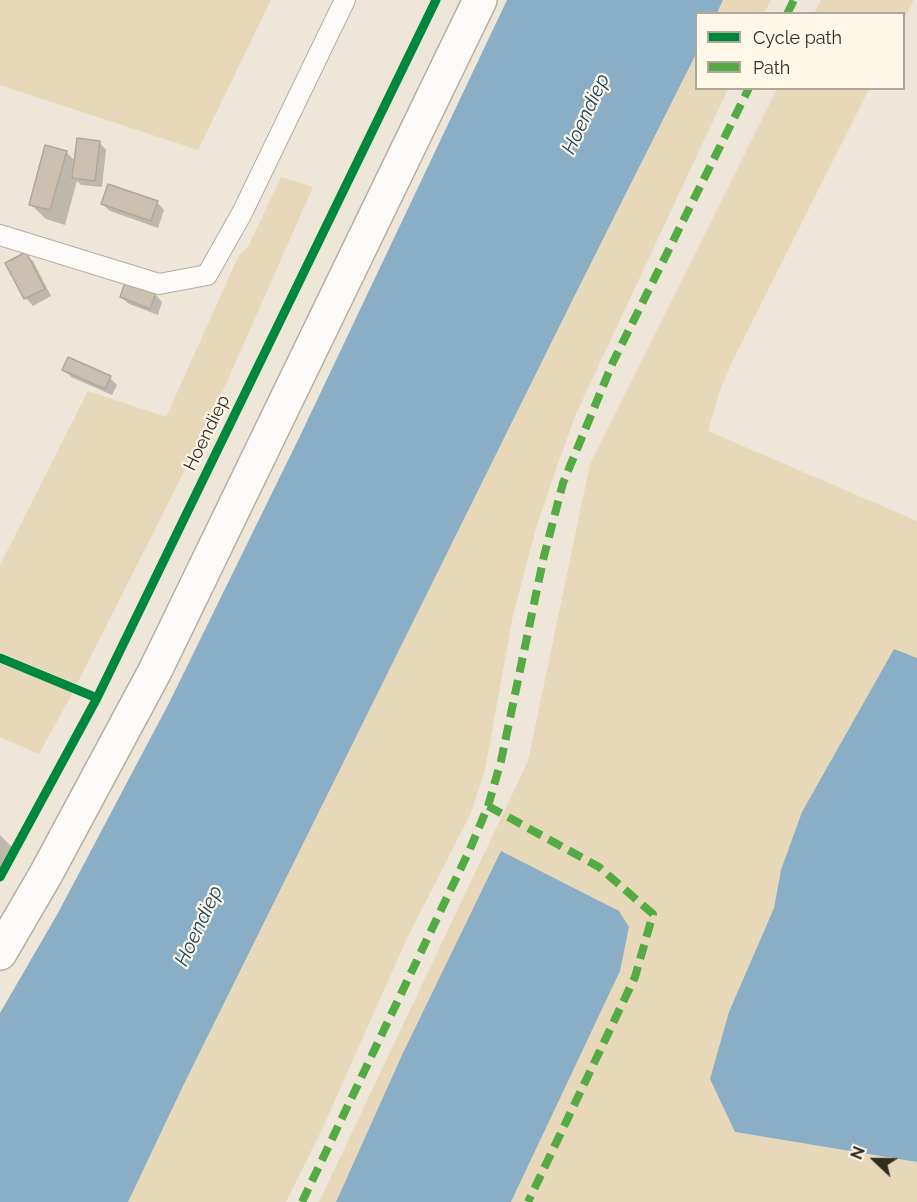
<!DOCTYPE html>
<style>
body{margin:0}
#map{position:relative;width:917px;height:1202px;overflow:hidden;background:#eee6d8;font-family:Raleway,sans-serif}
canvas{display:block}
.legend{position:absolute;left:695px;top:12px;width:210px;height:78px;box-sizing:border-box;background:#fff8e8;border:2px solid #ada699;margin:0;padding:8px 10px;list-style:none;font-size:18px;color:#312c22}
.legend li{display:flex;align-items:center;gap:12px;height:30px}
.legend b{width:30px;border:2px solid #ada699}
.north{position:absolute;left:845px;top:1130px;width:60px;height:60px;-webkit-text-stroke:4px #fff8e8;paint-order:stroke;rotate:292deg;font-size:16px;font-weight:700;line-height:24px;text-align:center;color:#312c22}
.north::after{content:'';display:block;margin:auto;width:21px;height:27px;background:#312c22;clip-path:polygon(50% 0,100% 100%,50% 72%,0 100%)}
</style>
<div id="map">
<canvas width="917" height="1202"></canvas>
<ul class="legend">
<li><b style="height:8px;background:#00873e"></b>Cycle path</li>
<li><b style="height:8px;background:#54ab43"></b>Path</li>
</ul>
<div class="north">N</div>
</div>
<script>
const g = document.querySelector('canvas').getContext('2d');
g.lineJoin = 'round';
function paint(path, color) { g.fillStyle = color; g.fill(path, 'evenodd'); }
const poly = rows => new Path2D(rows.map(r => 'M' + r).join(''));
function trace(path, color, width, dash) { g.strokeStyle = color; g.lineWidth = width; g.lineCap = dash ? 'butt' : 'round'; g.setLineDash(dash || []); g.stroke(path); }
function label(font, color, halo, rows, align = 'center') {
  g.font = font + ' Raleway,sans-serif'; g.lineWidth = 4.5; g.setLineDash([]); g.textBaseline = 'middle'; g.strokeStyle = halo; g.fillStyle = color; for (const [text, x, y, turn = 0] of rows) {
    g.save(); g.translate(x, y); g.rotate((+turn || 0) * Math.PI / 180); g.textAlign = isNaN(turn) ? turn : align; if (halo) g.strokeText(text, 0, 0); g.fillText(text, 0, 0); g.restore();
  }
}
const green = poly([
 [0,0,271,0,198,150,0,85],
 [723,0,771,0,764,13,717,14],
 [821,0,914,0,904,20,904,14,814,13],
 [696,54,696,88,728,89,576,414,560,458,536,528,513,615,485,770,471,813,408,936,323,1127,286,1202,128,1202,184,1084,573,299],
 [777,89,869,89,731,364,719,393,708,431,917,521,917,658,894,650,781,870,774,908,755,954,735,1132,917,1162,917,1202,511,1202,620,971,629,927,402,1055,336,1202,319,1202,528,761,590,464],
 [281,177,313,187,211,418,77,684,0,652,0,565,88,391,166,417,239,255,248,247],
 [0,663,73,692,39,754,0,737]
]);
const water = poly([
 [507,0,723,0,717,13,696,14,696,54,573,299,184,1084,128,1202,0,1202,0,1013,58,913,169,703,300,436],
 [894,649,917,658,917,1162,735,1132,710,1079,729,1012,774,908,781,870,802,812],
 [501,851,619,911,629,927,620,971,511,1202,336,1202,402,1055]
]);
const shadow = poly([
 [99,142,106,150,102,187,81,185,77,181,65,225,46,219,30,204,66,152,75,161],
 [157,202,164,210,158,228,110,211,102,204],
 [25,254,33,261,51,296,33,306,26,298,7,263],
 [155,294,162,302,158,315,129,304,121,297],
 [64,369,110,378,117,385,112,395,71,377],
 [0,835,15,850,0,881]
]);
const building = poly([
 [77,138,100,141,95,181,72,178,77,138],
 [45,145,67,151,50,210,29,205,45,145],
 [108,184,158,201,151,221,101,204,108,184],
 [26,252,45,289,24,299,5,263,26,252],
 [125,282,156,293,150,309,120,297,125,282],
 [68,357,111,376,105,389,62,370,68,357]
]);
const lane = poly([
 [0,235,159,284,207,275,242,213,345,0]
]);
const secondary = poly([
 [0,953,46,874,155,671,480,0]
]);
const quiet = poly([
 [787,14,794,0],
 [488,806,599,867,653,914,635,977,528,1202],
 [302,1202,470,849,488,806,501,761,544,556,563,483,613,362,749,88]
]);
const cycleway = poly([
 [0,658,97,698],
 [0,877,97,698,436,0]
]);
const streetNames = [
 ["Hoendiep",207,433,-64]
];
const waterNames = [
 ["Hoendiep",586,114,-65],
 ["Hoendiep",199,926,-65]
];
paint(green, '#e6d8b8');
paint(water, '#8aaec6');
paint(shadow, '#0003');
paint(building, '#cbc0af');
trace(building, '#afa79d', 1.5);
trace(lane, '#b4aea3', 22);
trace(secondary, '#b4aea3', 36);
trace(lane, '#fcfbf9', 20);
trace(secondary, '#fcfbf9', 33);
trace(quiet, '#54ab43', 8, [15, 8]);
trace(cycleway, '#00873e', 9);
label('18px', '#312c22', '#fff8e8', streetNames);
label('italic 20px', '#194461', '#fff8e8', waterNames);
</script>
